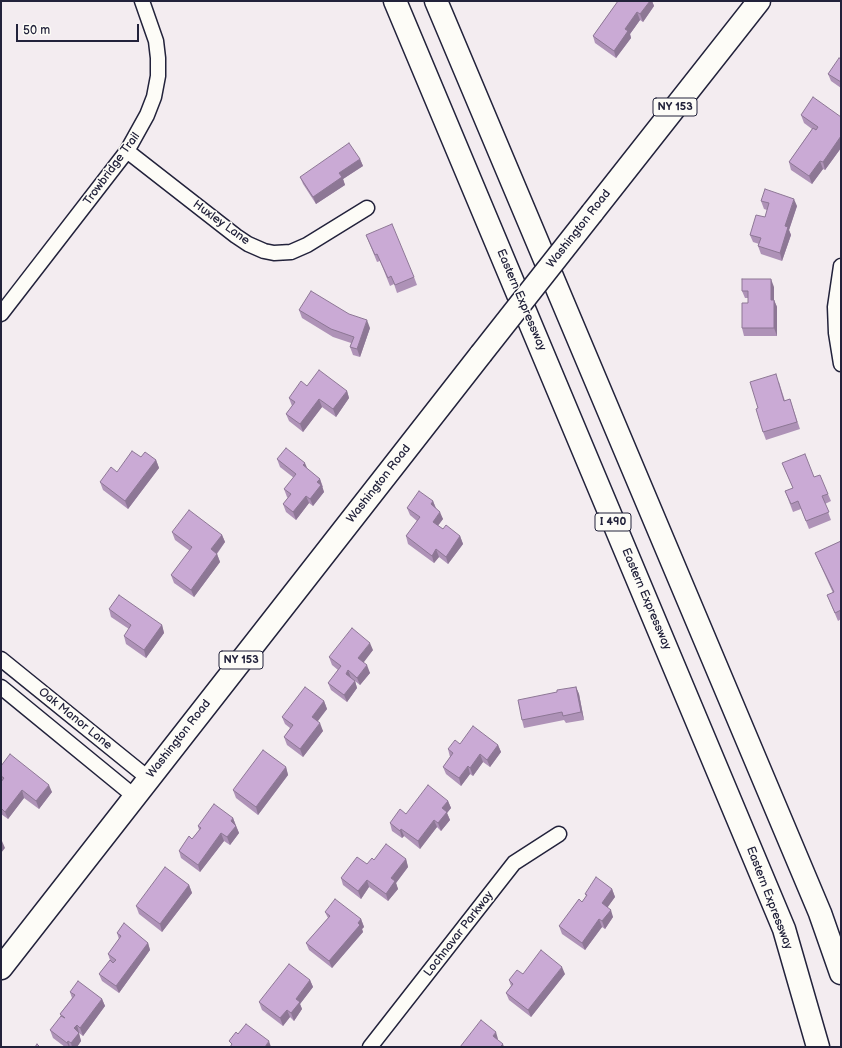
<!DOCTYPE html>
<style>
body{margin:0}
#map{position:relative;width:842px;height:1048px;overflow:hidden;background:#f3ecf0;font-family:"Balsamiq Sans",sans-serif}
canvas{display:block}
.frame{position:absolute;inset:0;border:2px solid #22223b;pointer-events:none}
.scale{position:absolute;left:16px;top:24px;width:123px;height:18px;box-sizing:border-box;border:2px solid #22223b;border-top:0;padding-left:5px;font-size:12px;line-height:14px;white-space:nowrap;color:#22223b;-webkit-text-stroke:3px #fdfcf7;paint-order:stroke}
</style>
<div id="map">
<canvas width="842" height="1048"></canvas>
<div class="frame"></div>
<div class="scale">50 m</div>
</div>
<script>
const g = document.querySelector('canvas').getContext('2d');
g.lineJoin = 'round';
const poly = rows => new Path2D(rows.map(r => 'M' + r).join(''));
function trace(path, color, width, dash) { g.strokeStyle = color; g.lineWidth = width; g.lineCap = dash ? 'butt' : 'round'; g.setLineDash(dash || []); g.stroke(path); }
function paint(path, color) { g.fillStyle = color; g.fill(path, 'evenodd'); }
function label(font, color, halo, rows, align = 'center') {
  g.font = font + ' "Balsamiq Sans",sans-serif'; g.lineWidth = 3; g.setLineDash([]); g.textBaseline = 'middle'; g.strokeStyle = halo; g.fillStyle = color; for (const [text, x, y, turn = 0] of rows) {
    g.save(); g.translate(x, y); g.rotate((+turn || 0) * Math.PI / 180); g.textAlign = isNaN(turn) ? turn : align; if (halo) g.strokeText(text, 0, 0); g.fillText(text, 0, 0); g.restore();
  }
}
const minor = poly([
 [127,151,236,236,248,244,264,251,274,253,291,252,307,245,367,208],
 [841,266,835,307,836,333,841,364],
 [1,314,127,151,147,115,154,97,158,76,158,58,156,41,142,1],
 [1,659,148,778],
 [1,687,134,796],
 [370,1047,514,863,559,834]
]);
const primary = poly([
 [592,213,759,1],
 [1,968,481,354]
]);
const motorway = poly([
 [395,1,784,929,818,1047],
 [436,1,820,913,841,973]
]);
const primaryBridge = poly([
 [481,354,592,213]
]);
const wall = poly([
 [618,1,652,1,654,6,643,22,640,20,630,34,631,38,616,58,595,43,593,36],
 [841,59,841,88,831,81,828,74],
 [801,115,841,117,841,148,825,170,823,169,812,184,791,170,789,162,812,129,804,123],
 [360,159,363,166,343,179,345,185,316,204,303,184,300,177],
 [761,201,797,206,789,230,791,235,782,261,761,254,758,246,759,244,753,242,750,235,765,217,767,210,764,209],
 [366,235,414,277,417,285,397,293,394,284,390,286,380,261,377,262],
 [774,287,774,300,777,307,777,336,744,336,742,328,748,303,748,298,745,298,742,291],
 [299,310,370,328,360,357,353,355,350,347,351,343,333,337,302,318],
 [779,382,785,401,790,399,800,429,766,440,763,432,758,408],
 [307,386,347,391,349,398,336,417,322,407,303,432,289,421,286,414,292,406,289,398],
 [141,457,156,460,159,468,128,509,103,490,100,482],
 [277,459,307,469,320,479,323,487,322,487,324,492,313,506,309,503,296,520,286,512,283,504,288,498,287,497,284,489,294,478,280,467],
 [782,463,814,477,828,494,831,501,825,504,831,520,809,529,801,509,793,512,785,491,793,488],
 [433,501,436,508,443,519,438,526,443,529,460,536,463,544,448,564,439,557,434,563,408,544,406,536,417,521,410,515,407,508],
 [172,532,222,535,225,542,217,554,220,562,194,597,174,583,171,575,190,551,175,540],
 [841,541,841,619,838,621,827,595,833,593,818,560,815,553],
 [109,609,162,625,164,633,146,658,126,644,124,636,129,629,111,617],
 [373,650,363,662,370,673,360,685,355,681,357,688,347,702,331,690,328,683,338,670,332,665,329,657],
 [576,687,579,694,584,720,566,723,564,720,524,728,522,720,557,692],
 [324,701,327,709,317,721,323,731,303,757,287,745,284,737,290,728,285,724,282,717],
 [460,744,498,745,501,752,490,767,483,762,473,776,470,774,461,786,446,774,443,767,450,757,448,749],
 [1,766,52,792,39,809,24,798,8,819,1,814],
 [286,767,288,775,258,815,236,798,233,790],
 [448,801,451,808,447,813,450,820,441,831,437,827,420,849,404,836,402,838,392,831,390,823,406,814],
 [233,818,239,833,230,845,224,841,200,872,181,858,179,851,192,839,199,830,198,826],
 [406,859,408,867,396,883,398,889,388,901,369,887,361,899,343,885,341,878,367,864,374,860],
 [189,885,192,893,162,932,139,914,136,906],
 [612,889,615,897,607,907,613,917,605,929,602,927,585,950,562,934,559,926,582,902,586,896,585,894],
 [325,912,361,919,364,927,362,929,363,932,332,968,309,950,306,943,328,918],
 [117,933,148,943,150,950,119,993,102,981,99,974,110,960,108,954,119,939],
 [523,974,565,974,531,1017,509,1000,506,993,511,986,509,980],
 [310,980,313,987,300,1004,302,1009,294,1021,290,1017,283,1026,262,1010,259,1002],
 [70,992,102,999,105,1006,83,1036,79,1033,79,1034,81,1041,77,1047,65,1047,53,1038,50,1030,61,1017,60,1014,72,998]
]);
const shadedWall = poly([
 [650,1,652,1,654,6,643,22,640,14],
 [637,12,640,20,630,34,631,38,616,58,614,51,625,29],
 [841,136,841,148,825,170,823,162],
 [360,159,363,166,343,179,345,185,316,204,313,197,339,173],
 [820,161,823,169,812,184,809,176],
 [794,199,797,206,789,230,791,235,782,261,780,253,785,226],
 [771,279,774,287,774,307,771,300],
 [774,300,777,307,777,336,774,328],
 [367,320,370,328,360,357,357,349],
 [347,391,349,398,336,417,333,409],
 [319,399,322,407,303,432,300,424],
 [156,460,159,468,128,509,125,501],
 [305,463,308,470,303,465],
 [320,479,324,492,313,506,310,499,317,482],
 [306,496,309,503,296,520,293,512],
 [433,501,436,509,431,504],
 [440,512,443,519,435,529,433,522],
 [222,535,225,542,214,557,211,549],
 [460,536,463,544,448,564,446,557],
 [436,549,439,557,434,563,432,556],
 [217,554,220,562,194,597,191,590],
 [162,625,164,633,146,658,144,650],
 [370,643,373,650,361,666,358,658],
 [367,665,370,673,360,685,357,678],
 [348,670,351,678,346,674],
 [355,681,357,688,347,702,344,695],
 [576,687,579,694,584,720,581,712],
 [324,701,327,709,315,725,312,717],
 [320,723,323,731,303,757,300,749],
 [498,745,501,752,490,767,487,760],
 [480,754,483,762,473,776,470,768],
 [468,766,470,774,461,786,459,778],
 [286,767,288,775,258,815,256,807],
 [49,785,52,792,39,809,36,801],
 [22,790,24,798,8,819,5,812],
 [448,801,451,808,447,813,450,820,441,831,438,823,442,808],
 [233,818,236,826,231,821],
 [434,820,437,827,420,849,418,841],
 [236,826,239,833,230,845,227,837],
 [401,829,404,836,402,838,400,831],
 [221,833,224,841,200,872,198,865],
 [2,841,5,848,1,853,1,842],
 [406,859,408,867,396,883,398,889,388,901,386,894,391,878],
 [367,880,369,887,361,899,358,891],
 [189,885,192,893,162,932,160,924],
 [612,889,615,897,605,911,602,903],
 [611,910,613,917,605,929,602,921],
 [361,919,364,927,362,929,363,932,332,968,329,961],
 [599,919,602,927,585,950,582,943],
 [148,943,150,950,119,993,116,986],
 [562,967,565,974,531,1017,528,1010],
 [310,980,313,987,300,1004,302,1009,294,1021,291,1013,296,999],
 [102,999,105,1006,83,1036,80,1028],
 [287,1010,290,1017,283,1026,280,1018],
 [77,1025,81,1041,77,1047,72,1047,71,1043,74,1028],
 [496,1032,498,1039,495,1043,493,1036],
 [68,1041,70,1047,69,1047,67,1043],
 [269,1041,271,1047,265,1047],
 [503,1044,504,1047,500,1047]
]);
const building = poly([
 [618,1,650,1,640,14,637,12,625,29,628,31,614,51,593,36,618,1],
 [839,58,841,59,841,82,828,74,839,58],
 [813,97,841,117,841,136,823,162,820,161,809,176,789,162,813,128,816,130,818,127,801,115,813,97],
 [349,143,360,159,339,173,342,177,313,197,300,177,349,143],
 [765,189,794,199,785,226,788,227,780,253,758,246,761,238,750,235,756,215,765,217,769,203,761,201,765,189],
 [392,224,414,277,395,285,391,276,388,278,377,254,375,255,366,235,392,224],
 [742,279,771,279,771,300,774,300,774,328,742,328,742,303,748,303,748,291,742,291,742,279],
 [311,291,349,314,367,320,357,349,350,347,354,337,331,329,299,310,311,291],
 [319,370,347,391,333,409,319,399,300,424,286,414,295,402,289,398,301,381,307,386,319,370],
 [776,374,784,401,790,399,797,422,763,432,756,409,758,408,750,382,776,374],
 [286,448,305,463,303,465,320,479,317,482,321,485,310,499,306,496,293,512,283,504,291,494,284,489,296,474,277,459,286,448],
 [132,451,141,457,145,452,156,460,125,501,100,482,111,467,117,472,132,451],
 [805,454,814,477,820,475,828,494,822,496,829,512,806,521,798,501,791,504,785,491,793,488,782,463,805,454],
 [419,491,433,501,431,504,440,512,433,522,443,529,446,525,460,536,446,557,436,549,432,556,406,536,420,517,407,508,419,491],
 [189,510,222,535,211,549,217,554,191,590,171,575,192,547,172,532,189,510],
 [841,541,841,610,835,613,827,595,834,592,815,553,841,541],
 [119,595,162,625,144,650,124,636,131,625,109,609,119,595],
 [352,628,370,643,358,658,367,665,357,678,348,670,346,674,355,681,344,695,328,683,341,666,329,657,352,628],
 [305,687,324,701,312,717,320,723,300,749,284,737,293,725,282,717,305,687],
 [576,687,581,712,563,716,562,712,522,720,518,700,557,692,557,690,576,687],
 [473,726,498,745,487,760,480,754,470,768,468,766,459,778,443,767,453,753,448,749,455,740,460,744,473,726],
 [263,750,286,767,256,807,233,790,263,750],
 [10,754,49,785,36,801,22,790,5,812,1,808,1,782,4,778,1,776,1,766,10,754],
 [428,785,448,801,442,808,447,812,438,823,434,820,418,841,401,829,400,831,390,823,400,809,406,814,428,785],
 [214,804,233,818,231,821,236,826,227,837,221,833,198,865,179,851,189,836,192,839,201,828,198,826,214,804],
 [386,844,406,859,391,878,395,881,386,894,367,880,358,891,341,878,357,857,367,864,372,858,374,860,386,844],
 [165,867,189,885,160,924,136,906,165,867],
 [596,877,612,889,602,903,611,910,602,921,599,919,582,943,559,926,579,899,582,902,587,895,585,894,596,877],
 [335,899,361,919,358,923,360,925,329,961,306,943,330,916,325,912,335,899],
 [124,923,148,943,116,986,99,974,110,960,113,963,116,960,108,954,121,936,117,933,124,923],
 [541,950,562,967,528,1010,506,993,513,984,509,980,517,970,523,974,541,950],
 [289,964,310,980,296,999,300,1002,291,1013,287,1010,280,1018,259,1002,289,964],
 [78,981,102,999,80,1028,77,1025,74,1028,79,1033,71,1043,68,1041,67,1043,50,1030,61,1016,65,1018,60,1014,75,995,70,992,78,981],
 [481,1020,496,1032,493,1036,503,1044,500,1047,460,1047,481,1020],
 [246,1024,269,1041,265,1047,230,1047,232,1044,229,1041,236,1032,238,1034,246,1024],
 [37,1044,40,1047,35,1047,37,1044]
]);
const shields = [
 [675,107,44],
 [613,522,36],
 [241,660,44]
];
const shieldNames = [
 ["NY 153",675,107],
 ["I 490",613,522],
 ["NY 153",241,660]
];
const streetNames = [
 ["Trowbridge Trail",112,169,-54],
 ["Huxley Lane",221,223,36],
 ["Washington Road",579,229,-52],
 ["Eastern Expressway",521,300,67],
 ["Washington Road",379,484,-52],
 ["Eastern Expressway",646,599,67],
 ["Oak Manor Lane",75,719,39],
 ["Washington Road",179,739,-52],
 ["Eastern Expressway",769,898,69],
 ["Lochnavar Parkway",459,934,-52]
];
trace(minor, '#22223b', 17);
trace(primary, '#22223b', 25);
trace(motorway, '#22223b', 25);
trace(minor, '#fdfcf7', 14);
trace(primary, '#fdfcf7', 22);
trace(motorway, '#fdfcf7', 22);
trace(primaryBridge, '#22223b', 25, []);
trace(primaryBridge, '#fdfcf7', 22);
paint(wall, '#ae92b7');
paint(shadedWall, '#8d7795');
paint(building, '#caaad5');
trace(building, '#8d7795', 1);
for (const [x, y, w] of shields) { const box = new Path2D(); box.roundRect(x - w / 2, y - 9, w, 18, 3); g.fillStyle = '#fdfcf7'; g.fill(box); trace(box, '#22223b', 1); }
label('bold 11px', '#22223b', null, shieldNames);
label('12px', '#22223b', '#fdfcf7', streetNames);
</script>
